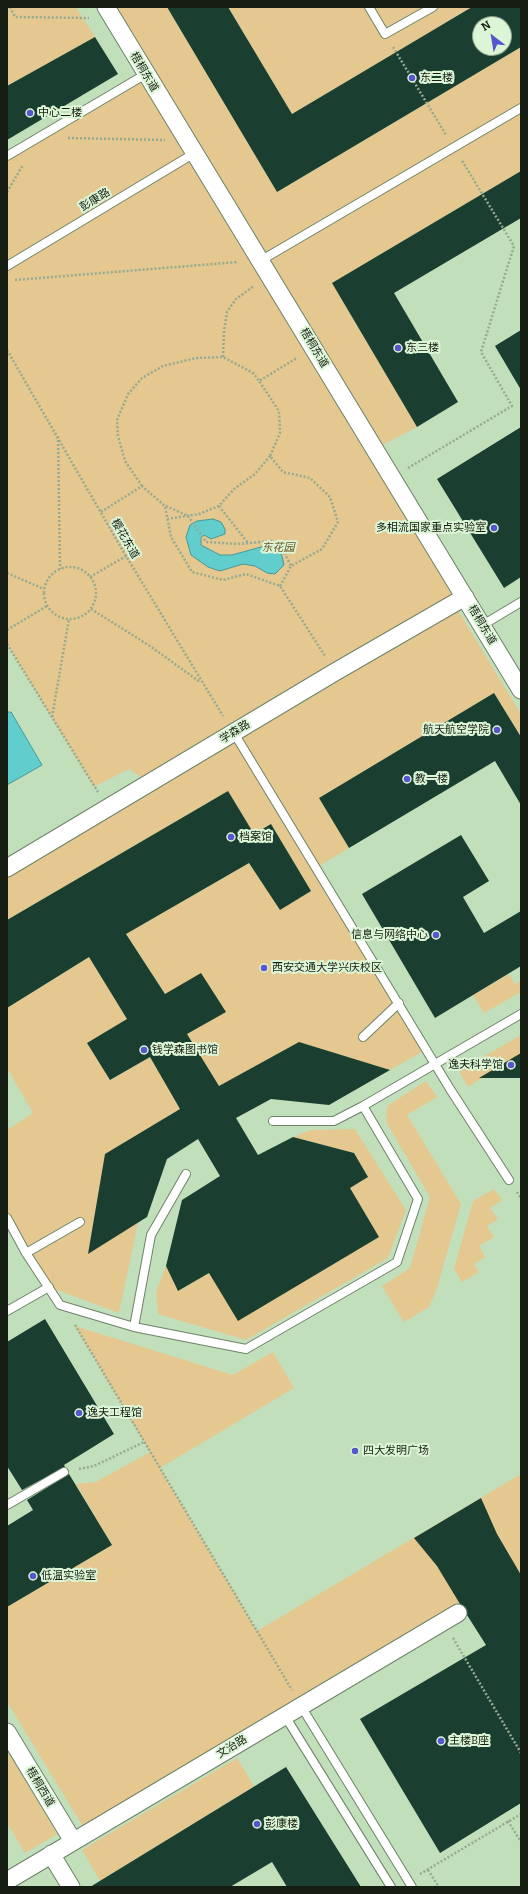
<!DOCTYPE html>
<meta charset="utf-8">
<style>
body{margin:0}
#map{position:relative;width:528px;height:1894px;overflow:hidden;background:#d0e8ca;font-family:Bitter,serif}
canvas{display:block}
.frame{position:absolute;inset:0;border:8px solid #161e13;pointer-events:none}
.north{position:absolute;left:472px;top:16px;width:40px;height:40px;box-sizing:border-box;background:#ddf5d7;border:1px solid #8d9f89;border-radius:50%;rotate:329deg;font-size:11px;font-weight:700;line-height:16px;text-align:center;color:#161e13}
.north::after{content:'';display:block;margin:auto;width:14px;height:18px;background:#5556cd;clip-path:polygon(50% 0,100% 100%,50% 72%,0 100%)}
</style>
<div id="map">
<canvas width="528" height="1894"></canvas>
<div class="frame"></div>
<div class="north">N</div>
</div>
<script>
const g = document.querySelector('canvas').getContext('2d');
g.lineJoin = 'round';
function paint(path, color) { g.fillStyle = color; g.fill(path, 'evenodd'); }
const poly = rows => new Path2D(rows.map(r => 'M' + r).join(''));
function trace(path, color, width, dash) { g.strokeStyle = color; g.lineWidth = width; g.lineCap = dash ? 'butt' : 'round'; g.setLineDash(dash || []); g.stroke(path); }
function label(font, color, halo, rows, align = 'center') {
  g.font = font + ' Bitter,"Noto Sans SC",serif'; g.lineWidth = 4; g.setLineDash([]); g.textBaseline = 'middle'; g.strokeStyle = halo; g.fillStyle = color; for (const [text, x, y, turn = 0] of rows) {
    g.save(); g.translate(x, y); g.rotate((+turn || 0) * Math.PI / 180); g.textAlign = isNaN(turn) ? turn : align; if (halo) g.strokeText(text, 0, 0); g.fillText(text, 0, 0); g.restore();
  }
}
const built = poly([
 [7,7,521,7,521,1887,7,1887],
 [480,24,504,24,504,48,480,48]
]);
const green = poly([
 [7,7,76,7,95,37,7,86],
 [106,7,167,7,277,192,521,47,521,171,332,283,417,427,375,449,465,597,454,604,521,714,521,737,494,693,319,798,349,848,317,867,427,1049,390,1070,351,1059,219,1086,187,1034,225,1012,165,994,126,934,249,863,280,910,311,891,271,824,254,834,228,791,7,920,7,869,149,783,129,769,94,787,7,644,7,156,146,74],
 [228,7,472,7,292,114],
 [89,957,127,1019,87,1044,111,1080,150,1057,180,1109,105,1155,138,1222,119,1313,49,1287,7,1219,7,1130,33,1113,7,1068,7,1008],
 [509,974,515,984,521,981,521,992,484,1013,473,995],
 [521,1035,521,1053,468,1087,459,1071],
 [426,1081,437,1097,407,1115,461,1204,437,1288,429,1307,404,1322,382,1286,410,1268,430,1197,386,1122,387,1106],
 [355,1129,406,1210,388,1258,246,1340,158,1314,156,1292,166,1266,179,1291,368,1177,354,1153,293,1137,310,1130],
 [494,1189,502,1200,490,1208,498,1219,487,1226,494,1237,479,1246,485,1257,474,1264,479,1272,462,1282,454,1269,473,1201],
 [75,1326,233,1375,273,1352,294,1388,160,1468,257,1631,521,1474,521,1575,87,1833,7,1702,7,1607,112,1545,76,1484,96,1482,150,1452],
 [7,1750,57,1834,25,1853,7,1823],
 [237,1758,254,1786,100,1881,82,1850]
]);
const water = poly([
 [213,519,221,522,225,529,225,534,211,539,204,535,201,538,201,545,220,555,232,555,268,545,278,548,282,556,284,565,275,574,267,573,255,566,243,564,220,571,208,567,191,555,186,537,190,525,197,521,213,519],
 [7,712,11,712,42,765,7,785,7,712]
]);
const building = poly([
 [167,7,228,7,292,114,472,7,521,7,521,47,277,192],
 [480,24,504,24,504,48,480,48],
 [95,37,118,74,7,140,7,86],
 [521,171,521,218,394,293,458,402,417,427,332,283],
 [521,330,521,390,495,346],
 [521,427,521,577,504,588,437,479],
 [494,693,521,737,521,805,495,761,349,848,319,798],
 [228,791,254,834,271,824,311,891,280,910,249,863,126,934,165,994,201,973,226,1012,187,1034,219,1086,299,1042,390,1070,329,1105,271,1099,236,1118,258,1155,293,1137,354,1153,368,1177,350,1188,379,1237,238,1321,209,1273,178,1291,166,1266,182,1200,220,1176,198,1139,167,1159,147,1217,88,1254,105,1154,180,1109,150,1057,110,1080,87,1043,127,1019,89,957,7,1008,7,920],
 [461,835,489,881,463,897,484,933,521,911,521,966,435,1018,362,894],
 [521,1053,521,1078,479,1078],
 [45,1319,114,1434,64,1465,65,1467,22,1490,7,1466,7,1342],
 [69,1474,112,1545,7,1607,7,1526,33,1510,27,1500],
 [481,1498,497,1534,521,1575,521,1803,440,1853,360,1719,486,1645,467,1615,466,1608,460,1604,437,1566,414,1538],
 [286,1767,361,1887,287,1887,272,1862,230,1887,90,1887]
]);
const path = poly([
 [10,7,15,17,89,18],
 [393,47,446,135],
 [68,138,165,140],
 [7,192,23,165],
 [15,280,238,262],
 [7,350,126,556,223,716],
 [223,357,224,331,227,312,236,299,254,286],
 [58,436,60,569],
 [408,468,512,406,481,352,514,246,461,159],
 [142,486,125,461,118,436,117,420,128,394,142,378,163,366,196,358,223,357,253,373,259,381],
 [166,506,188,516,206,542,238,544,272,541,281,546,291,566],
 [219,506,248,543],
 [101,512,142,486,165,506,171,537,192,572,223,580,246,574,280,586,325,656],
 [167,519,199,514,219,506,234,489,255,474,270,456],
 '44 593a26 26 0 1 1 52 0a26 26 0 1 1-52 0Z',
 [7,573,44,589],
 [90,577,126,556],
 [280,586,291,566,322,549,338,522,330,497,310,478,283,472,270,456,280,433,279,411,259,381,297,358],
 [91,609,150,646,200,682],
 [7,630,47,606],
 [7,644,98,792],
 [52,717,69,619],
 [517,1192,521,1199],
 [75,1325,292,1690],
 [79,1469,94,1466,144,1442],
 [453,1638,521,1753],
 [508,1821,521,1842],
 [428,1870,439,1887],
 [420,1874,521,1814]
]);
const service = poly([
 [369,7,385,34,433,7],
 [7,156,146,74],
 [260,261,521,108],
 [7,266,193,154],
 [481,626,521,602],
 [234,733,450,1089,509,1180],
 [363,1037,399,1003],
 [273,1121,334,1121,363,1106],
 [7,1218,26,1253,60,1305,134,1327,246,1349,397,1262,418,1199,363,1106,521,1014],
 [26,1253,80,1222],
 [7,1311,49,1287],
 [134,1327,151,1235,186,1174],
 [7,1505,64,1472],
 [301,1706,412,1887],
 [285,1716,391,1887]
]);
const minor = poly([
 [106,7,521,690],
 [7,868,335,672,465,597],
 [7,1732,73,1841],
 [51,1854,71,1887],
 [7,1881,458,1613]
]);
const markers = [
 [412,78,4,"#5556cd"],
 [30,113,4,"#5556cd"],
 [398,348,4,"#5556cd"],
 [494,528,4,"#5556cd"],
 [497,730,4,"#5556cd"],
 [407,779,4,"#5556cd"],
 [231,837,4,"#5556cd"],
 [436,935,4,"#5556cd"],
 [264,968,4,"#5556cd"],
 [144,1050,4,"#5556cd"],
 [511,1065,4,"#5556cd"],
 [79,1413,4,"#5556cd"],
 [355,1451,4,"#5556cd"],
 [33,1576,4,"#5556cd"],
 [441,1741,4,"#5556cd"],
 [257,1824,4,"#5556cd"]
];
const streetNames = [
 ["梧桐东道",144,72,59],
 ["彭康路",95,200,-31],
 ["梧桐东道",314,348,59],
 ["樱花东道",125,539,60],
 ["梧桐东道",482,625,59],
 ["学森路",235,732,-31],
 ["文治路",232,1747,-31],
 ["梧桐西道",40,1787,59]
];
const poiNames = [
 ["东二楼",420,78],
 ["中心二楼",38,113],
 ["东三楼",406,348],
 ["多相流国家重点实验室",486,528,"right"],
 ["航天航空学院",489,730,"right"],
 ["教一楼",415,779],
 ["档案馆",239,837],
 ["信息与网络中心",428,935,"right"],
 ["西安交通大学兴庆校区",272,968],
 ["钱学森图书馆",152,1050],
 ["逸夫科学馆",503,1065,"right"],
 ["逸夫工程馆",87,1413],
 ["四大发明广场",363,1451],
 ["低温实验室",41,1576],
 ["主楼B座",449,1741],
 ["彭康楼",265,1824]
];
const parkNames = [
 ["东花园",278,548]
];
paint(built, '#c2dfbb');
paint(green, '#e4c890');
paint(water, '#61cdcd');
trace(water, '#4a9895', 1);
paint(building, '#1a3f31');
trace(service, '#6d8368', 10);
trace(minor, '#6d8368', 19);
trace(path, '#96a991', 2.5, [2, 2]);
trace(service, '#fff', 8);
trace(minor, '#fff', 17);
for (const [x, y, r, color] of markers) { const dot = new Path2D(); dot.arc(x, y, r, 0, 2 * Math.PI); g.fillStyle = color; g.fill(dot); trace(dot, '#ddf5d7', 1.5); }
label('11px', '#161e13', '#ddf5d7', streetNames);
label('11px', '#161e13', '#ddf5d7', poiNames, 'left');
label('italic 11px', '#6b531d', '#ddf5d7', parkNames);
</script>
